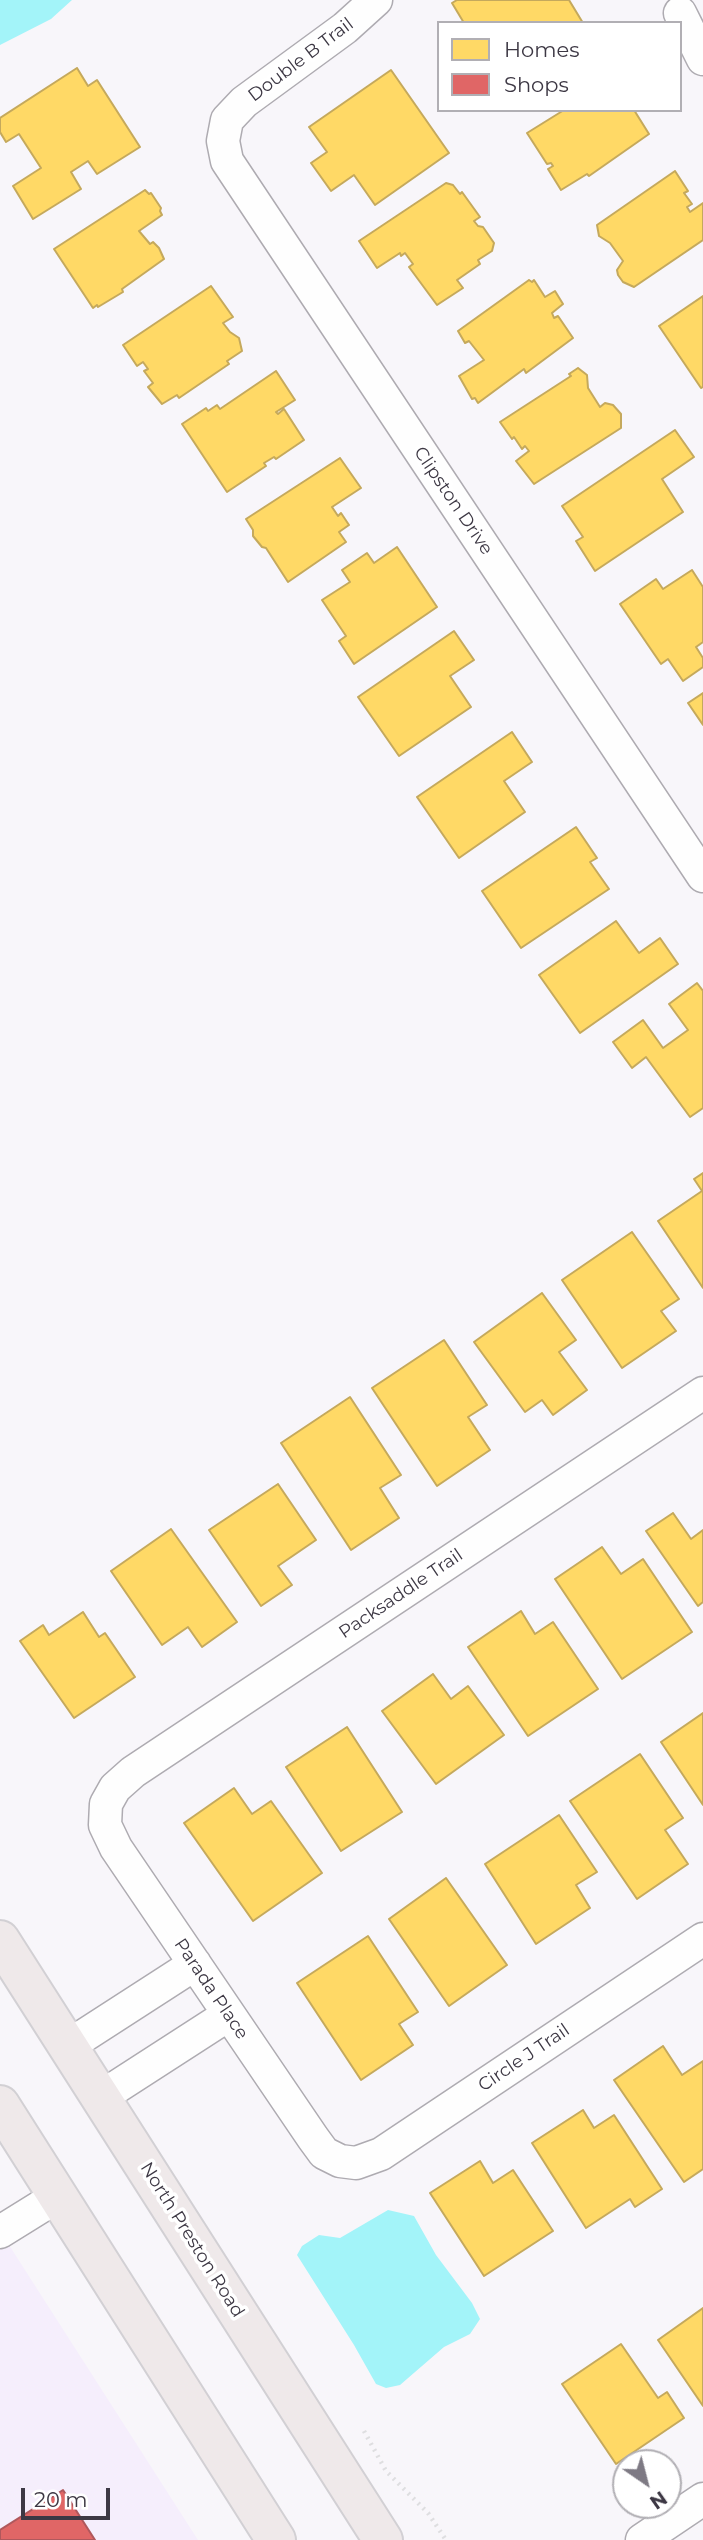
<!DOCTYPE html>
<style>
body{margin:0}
#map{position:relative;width:703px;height:2540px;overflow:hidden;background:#f8f6fa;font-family:Montserrat,sans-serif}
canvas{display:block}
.legend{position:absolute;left:437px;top:21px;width:245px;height:91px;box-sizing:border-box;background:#fff;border:2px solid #b1afb4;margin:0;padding:9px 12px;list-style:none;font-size:21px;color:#3d3844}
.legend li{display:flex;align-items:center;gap:14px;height:35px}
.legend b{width:35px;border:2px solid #b1afb4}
.north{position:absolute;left:612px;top:2449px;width:70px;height:70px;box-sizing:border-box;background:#fff;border:2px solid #b1afb4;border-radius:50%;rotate:145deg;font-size:19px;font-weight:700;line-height:28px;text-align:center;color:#3d3844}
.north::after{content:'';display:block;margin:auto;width:24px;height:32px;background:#7e7a84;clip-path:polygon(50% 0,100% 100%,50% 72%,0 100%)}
.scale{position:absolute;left:21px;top:2488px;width:89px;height:32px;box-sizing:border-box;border:4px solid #3d3844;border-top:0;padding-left:9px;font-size:21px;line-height:24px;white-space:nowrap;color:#3d3844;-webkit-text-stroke:5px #fff;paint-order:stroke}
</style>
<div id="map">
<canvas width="703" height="2540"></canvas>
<ul class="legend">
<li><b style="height:19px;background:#ffd966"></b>Homes</li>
<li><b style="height:19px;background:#e06666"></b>Shops</li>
</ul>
<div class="north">N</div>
<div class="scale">20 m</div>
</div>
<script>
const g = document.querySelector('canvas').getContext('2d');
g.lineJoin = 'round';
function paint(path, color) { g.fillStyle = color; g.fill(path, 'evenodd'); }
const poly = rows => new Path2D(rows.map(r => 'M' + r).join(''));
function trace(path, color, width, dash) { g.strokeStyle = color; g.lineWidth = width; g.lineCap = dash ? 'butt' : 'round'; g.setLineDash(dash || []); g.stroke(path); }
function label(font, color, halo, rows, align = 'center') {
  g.font = font + ' Montserrat,sans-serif'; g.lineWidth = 7; g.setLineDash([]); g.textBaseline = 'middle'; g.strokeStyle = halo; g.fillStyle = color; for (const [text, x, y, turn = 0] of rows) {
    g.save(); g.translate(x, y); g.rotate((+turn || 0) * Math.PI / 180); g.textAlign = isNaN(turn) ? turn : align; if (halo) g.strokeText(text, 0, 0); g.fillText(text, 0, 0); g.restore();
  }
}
const commercial = poly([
 [0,2231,198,2540,0,2540]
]);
const water = poly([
 [0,0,72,0,51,19,0,45],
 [388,2210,414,2216,436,2255,472,2303,480,2319,470,2334,444,2347,400,2385,386,2388,376,2384,354,2345,297,2255,302,2246,319,2235,340,2238]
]);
const homes = poly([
 [457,0,569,0,583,23,464,23,452,3,457,0],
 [77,68,88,86,97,80,140,147,97,174,88,161,71,172,81,189,33,219,13,186,41,168,19,134,6,142,0,132,0,118,77,68],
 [391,70,449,153,375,205,354,175,331,191,311,163,327,152,309,127,391,70],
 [564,110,634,110,649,134,589,176,587,174,561,190,548,169,553,166,551,163,547,164,527,133,564,110],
 [675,171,688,191,684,193,692,204,687,207,690,212,703,203,703,240,634,287,623,282,618,275,617,270,623,261,610,243,599,236,597,225,675,171],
 [446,183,453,185,460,194,462,192,480,217,474,221,478,226,483,227,494,243,492,251,478,260,480,264,457,280,463,288,437,305,409,267,413,264,405,253,401,256,400,253,377,268,359,241,446,183],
 [145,190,149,194,151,193,161,208,160,211,162,215,139,231,150,244,153,242,159,248,164,259,122,289,123,292,98,307,97,305,93,308,54,249,145,190],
 [529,280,532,282,534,280,545,297,555,291,563,304,552,313,554,318,558,316,573,338,526,373,524,369,478,403,475,398,472,399,459,376,484,360,469,341,465,343,458,331,529,280],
 [211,286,233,317,223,323,230,332,239,338,242,351,227,361,229,364,179,398,177,395,162,404,148,387,153,383,144,371,148,369,143,362,137,366,123,345,211,286],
 [703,296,703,387,701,388,659,326,703,296],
 [578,368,587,375,588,388,600,407,605,403,613,405,621,414,621,428,534,484,516,461,529,451,525,446,522,449,514,437,512,439,500,422,571,376,569,374,578,368],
 [276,371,295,400,276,412,278,414,284,409,304,440,276,459,274,457,264,463,266,466,227,492,182,424,206,408,208,411,217,405,220,409,276,371],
 [675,430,694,457,662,479,683,512,595,571,576,541,583,537,562,506,675,430],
 [340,458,361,488,332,507,338,516,341,513,349,525,339,532,346,542,288,582,266,548,262,547,253,536,253,530,246,519,340,458],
 [397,547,437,607,354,664,339,641,346,636,322,600,350,582,342,570,367,553,374,563,397,547],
 [692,570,703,587,703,642,696,647,703,658,703,667,683,681,668,659,661,664,620,604,656,579,663,589,692,570],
 [454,631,474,660,450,676,471,707,399,756,358,697,454,631],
 [703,693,703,725,688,703,703,693],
 [512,732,532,762,504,781,525,812,459,858,417,797,512,732],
 [576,827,597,858,590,862,609,889,521,948,482,891,576,827],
 [616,921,639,953,660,938,678,964,580,1033,539,975,616,921],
 [697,983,703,991,703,1108,690,1117,646,1057,632,1068,613,1042,643,1020,663,1048,688,1030,669,1004,697,983],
 [703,1173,703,1288,658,1221,702,1191,694,1179,703,1173],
 [632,1232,679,1299,661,1311,676,1331,622,1368,562,1280,632,1232],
 [542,1293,576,1340,559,1352,587,1390,553,1415,542,1400,525,1412,474,1342,542,1293],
 [444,1340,487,1405,468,1417,490,1450,437,1486,372,1388,444,1340],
 [350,1397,401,1475,380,1488,399,1518,351,1550,281,1443,350,1397],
 [278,1484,316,1540,278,1566,292,1585,261,1606,209,1530,278,1484],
 [673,1513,691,1539,703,1530,703,1602,698,1606,646,1531,673,1513],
 [171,1529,237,1622,202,1647,188,1627,162,1645,111,1571,171,1529],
 [602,1547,621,1574,643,1559,692,1632,622,1679,555,1579,602,1547],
 [521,1611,535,1634,553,1622,598,1689,528,1736,468,1647,521,1611],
 [83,1612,99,1637,105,1633,135,1677,74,1718,20,1641,43,1625,49,1635,83,1612],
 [433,1674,451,1699,468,1686,504,1735,436,1784,382,1711,433,1674],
 [703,1713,703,1805,661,1742,703,1713],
 [347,1727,402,1812,341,1851,286,1767,347,1727],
 [640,1754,683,1818,665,1830,688,1864,637,1899,570,1801,640,1754],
 [234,1788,252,1814,271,1801,322,1873,253,1921,184,1823,234,1788],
 [559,1815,597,1872,576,1885,590,1908,536,1944,485,1864,559,1815],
 [446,1878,507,1965,449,2006,389,1919,446,1878],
 [368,1936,418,2012,399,2024,413,2045,361,2080,297,1983,368,1936],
 [663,2046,682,2075,703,2061,703,2169,684,2182,614,2080,663,2046],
 [583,2110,594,2128,614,2115,662,2189,635,2207,630,2199,586,2228,532,2143,583,2110],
 [480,2161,493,2183,513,2170,553,2231,484,2276,430,2193,480,2161],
 [703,2308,703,2406,658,2340,703,2308],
 [621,2344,658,2398,667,2392,684,2418,616,2464,562,2384,621,2344]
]);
const shops = poly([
 [63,2490,95,2540,0,2540,0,2530,63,2490]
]);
const path = poly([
 [364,2431,386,2471,428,2513,446,2540]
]);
const minor = poly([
 [376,0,345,28,244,102,227,120,223,141,227,161,703,876],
 [680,13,703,59],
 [703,1393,133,1772,115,1788,106,1804,105,1825,116,1848,313,2138,324,2153,340,2161,356,2163,381,2154,703,1939],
 [68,2046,195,1964],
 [101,2097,228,2015],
 [0,2232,58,2196],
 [642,2540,703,2499]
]);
const major = poly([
 [0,1940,383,2540],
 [0,2105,276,2540]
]);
const streetNames = [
 ["Double B Trail",301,60,-37],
 ["Clipston Drive",453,501,56],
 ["Packsaddle Trail",401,1594,-34],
 ["Parada Place",211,1989,56],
 ["Circle J Trail",524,2058,-34],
 ["North Preston Road",192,2240,58]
];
paint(commercial, '#f5eefc');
paint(water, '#a3f4f9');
paint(homes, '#ffd966');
trace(homes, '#c5a95c', 2);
paint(shops, '#e06666');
trace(shops, '#af585c', 2);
trace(minor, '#aeabb1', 35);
trace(major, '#d2d0d4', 42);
trace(path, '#dedee0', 4.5, [2, 5]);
trace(minor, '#fefefe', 32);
trace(major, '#efe9ea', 38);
label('18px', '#3d3844', '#fff', streetNames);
</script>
